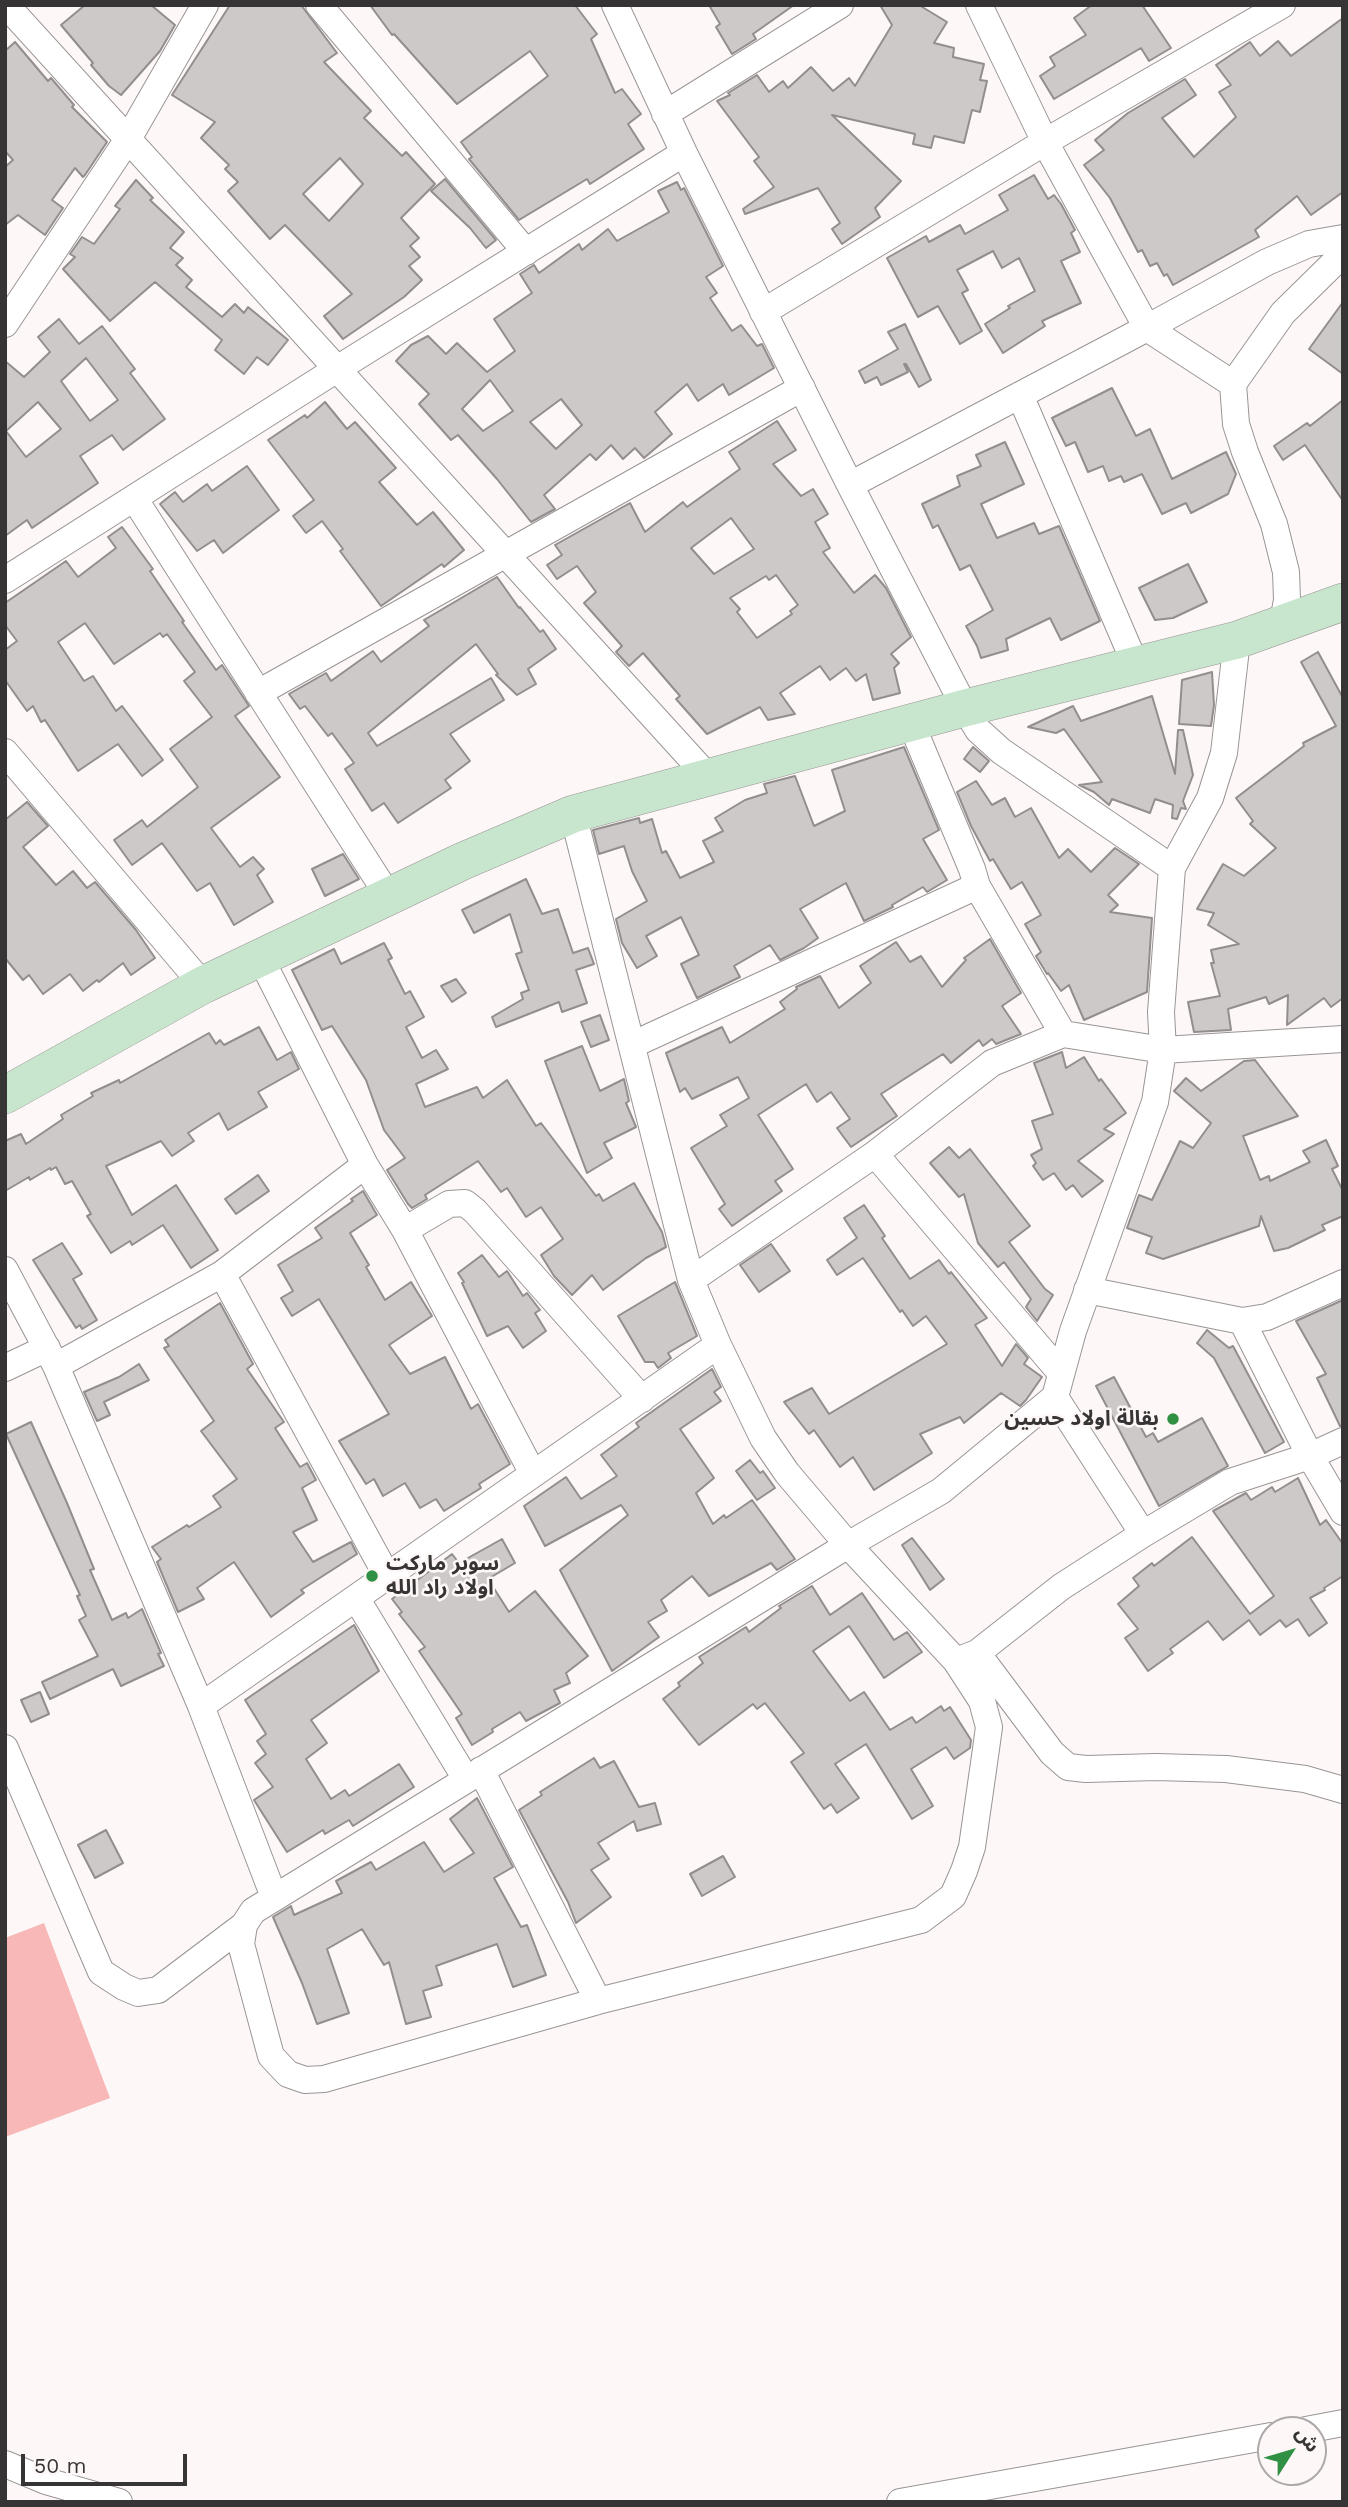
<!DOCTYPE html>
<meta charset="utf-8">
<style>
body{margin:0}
#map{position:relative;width:1348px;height:2507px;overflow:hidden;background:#fdf7f7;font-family:"Work Sans","Noto Sans Arabic",sans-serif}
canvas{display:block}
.frame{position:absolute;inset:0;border:7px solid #363434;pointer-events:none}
.north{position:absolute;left:1257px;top:2416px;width:70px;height:70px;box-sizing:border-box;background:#fdf7f7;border:2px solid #ada9a9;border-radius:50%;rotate:53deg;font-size:19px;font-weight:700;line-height:28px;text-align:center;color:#363434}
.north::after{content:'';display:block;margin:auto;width:24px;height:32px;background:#309044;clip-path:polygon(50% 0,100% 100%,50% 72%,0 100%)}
.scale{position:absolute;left:21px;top:2454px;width:166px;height:32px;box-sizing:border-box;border:4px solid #363434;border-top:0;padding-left:9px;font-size:21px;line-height:24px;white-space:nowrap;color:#363434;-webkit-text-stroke:5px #fdf7f7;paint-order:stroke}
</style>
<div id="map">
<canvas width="1348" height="2507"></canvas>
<div class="frame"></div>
<div class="north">ش</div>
<div class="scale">50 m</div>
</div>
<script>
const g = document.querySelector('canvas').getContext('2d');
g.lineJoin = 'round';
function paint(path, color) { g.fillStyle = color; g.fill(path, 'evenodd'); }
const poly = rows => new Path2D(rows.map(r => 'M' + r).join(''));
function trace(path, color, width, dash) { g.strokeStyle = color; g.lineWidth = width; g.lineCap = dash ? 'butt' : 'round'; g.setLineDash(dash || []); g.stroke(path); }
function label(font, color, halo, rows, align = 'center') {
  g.font = font + ' "Work Sans","Noto Sans Arabic",sans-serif'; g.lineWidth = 5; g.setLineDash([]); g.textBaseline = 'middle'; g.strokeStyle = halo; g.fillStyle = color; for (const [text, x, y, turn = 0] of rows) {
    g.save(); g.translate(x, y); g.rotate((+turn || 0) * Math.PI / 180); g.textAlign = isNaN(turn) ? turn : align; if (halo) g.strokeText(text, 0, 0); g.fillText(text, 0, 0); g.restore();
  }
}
const green = poly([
 [44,1923,110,2098,5,2137,5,1938]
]);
const building = poly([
 [85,5,151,5,175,25,160,51,121,95,109,86,91,65,93,63,61,25,85,5],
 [230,5,301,5,337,53,324,62,371,111,364,118,402,156,406,152,435,184,401,218,419,238,410,246,420,257,409,266,422,280,404,297,343,339,324,316,352,294,285,225,270,239,228,191,238,182,225,169,229,165,201,138,215,122,172,95,230,5],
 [340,158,363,184,329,221,303,194,340,158],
 [370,5,575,5,597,34,591,39,615,93,622,89,641,114,628,124,644,149,590,184,587,179,519,220,469,159,472,157,461,142,548,76,530,51,457,104,394,34,392,35,370,5],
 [709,5,794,5,753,34,756,39,732,54,716,27,720,24,709,5],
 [880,5,919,5,947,22,934,43,954,48,953,57,984,64,980,80,987,81,980,112,972,110,964,143,934,136,931,148,913,144,915,134,832,115,901,181,875,208,880,217,842,244,832,229,840,223,818,188,745,214,743,209,774,187,754,161,759,157,717,101,730,95,728,93,757,75,769,92,783,81,788,88,811,67,833,91,849,78,855,86,892,25,880,5],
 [1092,5,1142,5,1171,48,1149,61,1141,48,1054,99,1040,76,1055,66,1050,57,1086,35,1074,18,1092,5],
 [1343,18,1343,192,1311,215,1297,196,1255,230,1259,237,1173,285,1167,274,1164,276,1157,263,1150,266,1142,250,1138,252,1110,198,1084,165,1104,150,1095,140,1128,113,1185,79,1196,95,1162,118,1194,157,1236,117,1219,92,1231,85,1216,65,1250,42,1260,56,1278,41,1291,56,1343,18],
 [15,42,48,81,51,78,74,105,72,107,107,142,85,175,83,177,75,168,52,200,63,208,45,235,18,215,5,225,5,167,13,160,5,151,5,51,15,42],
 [1034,175,1048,199,1054,195,1061,204,1075,230,1071,233,1080,252,1061,261,1081,303,1042,321,1045,326,1003,353,985,324,1010,308,1008,306,1035,291,1019,258,1002,268,993,251,957,270,968,290,962,293,982,331,960,344,938,306,918,317,887,258,926,236,929,242,960,225,965,234,1008,210,999,195,1034,175],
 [445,179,496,240,486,248,470,228,431,191,445,179],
 [136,180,153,198,150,200,184,232,170,248,183,258,176,265,192,280,186,287,222,317,235,304,244,313,248,307,288,340,268,365,257,357,244,374,215,350,222,340,155,282,110,321,63,269,75,257,70,254,82,237,94,244,120,209,115,206,136,180],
 [677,182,681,190,684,188,723,266,706,277,717,293,710,298,732,331,741,325,757,346,762,344,774,368,729,395,723,384,698,401,687,384,655,412,672,434,644,458,635,448,623,459,611,445,596,460,590,454,544,495,555,509,531,522,497,479,458,435,451,440,419,404,429,394,396,361,411,345,428,336,446,354,457,343,487,372,515,351,494,319,532,293,520,274,534,265,539,273,579,244,582,250,608,229,617,241,669,212,658,191,677,182],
 [490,380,513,411,483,431,462,409,490,380],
 [561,399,582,425,556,449,530,422,561,399],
 [1343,302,1343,374,1309,349,1343,302],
 [59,319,79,344,102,326,135,369,130,373,165,419,123,450,112,435,80,456,98,483,32,528,27,520,5,536,5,361,24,377,50,352,38,337,59,319],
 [86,358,118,400,90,421,61,381,86,358],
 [38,402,61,429,26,457,6,431,38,402],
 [905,324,931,380,919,387,906,364,904,364,908,372,881,385,877,377,865,383,859,371,898,349,888,332,905,324],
 [1112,388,1136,436,1150,429,1172,479,1226,452,1236,474,1228,494,1191,513,1186,503,1162,514,1142,474,1124,482,1121,476,1109,481,1103,466,1088,472,1075,442,1066,446,1052,418,1112,388],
 [1343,400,1343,501,1305,445,1283,460,1274,446,1307,423,1310,426,1343,400],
 [325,402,347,429,355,422,396,468,379,482,417,525,433,512,464,550,444,567,442,564,381,606,340,551,343,549,322,521,306,533,293,516,314,500,268,440,305,415,307,418,325,402],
 [777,421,796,450,773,464,801,496,813,489,828,514,815,522,830,548,823,552,854,593,875,575,886,588,911,637,891,654,899,663,894,668,900,693,873,700,866,674,856,681,846,668,830,680,820,666,780,693,795,714,768,720,760,707,707,734,676,699,680,696,643,653,629,666,616,652,622,646,584,603,596,592,577,566,557,579,547,565,562,555,555,545,630,503,645,532,683,502,687,507,740,469,729,452,777,421],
 [731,518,754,549,714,574,691,548,731,518],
 [776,575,798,605,790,611,792,614,757,638,737,612,740,609,730,598,766,576,769,580,776,575],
 [1005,442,1024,484,981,504,997,538,1034,523,1039,534,1059,526,1100,621,1061,640,1050,618,1006,639,1008,650,981,658,977,646,966,626,993,610,970,565,960,570,938,525,933,528,922,504,960,486,957,476,981,466,976,455,1005,442],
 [247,466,279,510,223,553,214,540,197,551,160,504,175,492,183,502,207,484,212,491,247,466],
 [122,527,153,569,150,571,184,621,182,622,216,670,222,665,249,706,235,716,280,777,211,828,240,867,253,857,264,869,257,875,273,902,234,925,210,883,197,891,162,843,132,865,114,840,142,820,147,827,198,787,170,749,212,717,184,681,195,672,167,634,163,637,160,633,114,664,85,623,58,642,84,681,93,676,116,711,122,706,163,760,142,776,118,744,78,771,45,720,41,722,33,706,27,711,5,680,5,650,17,641,5,625,5,603,66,561,78,577,116,548,108,537,122,527],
 [1188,564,1207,602,1173,618,1155,620,1139,588,1188,564],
 [497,577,519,608,520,607,540,632,543,630,556,649,528,669,536,684,517,695,496,675,498,674,476,644,368,733,377,746,491,678,504,700,450,734,470,761,445,780,451,788,398,823,384,803,372,811,345,769,354,763,332,733,328,736,305,706,300,709,289,694,326,673,331,681,373,651,381,662,429,626,424,620,497,577],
 [1318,652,1343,698,1343,998,1331,1007,1324,998,1287,1025,1288,995,1269,1004,1266,997,1228,1009,1231,1030,1194,1032,1188,1002,1220,996,1211,963,1214,963,1211,950,1239,944,1208,925,1214,913,1197,909,1223,864,1244,876,1276,848,1250,824,1253,821,1236,798,1304,746,1303,743,1336,726,1301,662,1318,652],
 [1212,672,1214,705,1211,726,1179,724,1182,680,1212,672],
 [1152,696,1175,774,1178,730,1183,730,1193,775,1183,801,1186,809,1181,808,1177,819,1172,818,1173,805,1155,799,1150,813,1112,799,1109,805,1094,792,1079,785,1102,782,1064,729,1056,733,1028,727,1073,706,1081,721,1152,696],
 [904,747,939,830,923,839,947,880,927,892,923,887,892,905,893,907,864,921,846,883,800,909,818,938,804,948,780,960,770,945,734,966,740,977,697,998,681,964,699,955,681,917,646,936,657,956,637,968,622,943,616,919,647,901,632,871,624,846,599,854,593,830,639,818,640,823,652,819,662,853,666,851,680,878,714,862,703,841,723,831,715,818,745,800,767,793,764,784,795,776,814,826,845,811,832,770,904,747],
 [973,747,989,761,980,772,964,759,973,747],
 [976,781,992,805,1005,798,1015,817,1031,808,1059,858,1068,849,1091,872,1115,848,1139,864,1108,895,1118,905,1110,912,1152,918,1147,992,1084,1020,1069,985,1061,991,1048,973,1047,974,1036,956,1041,952,1025,924,1041,915,1022,882,1011,889,993,859,990,861,971,826,957,792,976,781],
 [27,802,48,826,23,847,56,885,73,871,87,888,95,882,136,930,155,958,131,975,123,963,99,982,97,980,83,991,70,974,43,994,29,975,23,980,5,958,5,820,27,802],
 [343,854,359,879,325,896,312,869,343,854],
 [526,879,542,914,558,909,573,953,588,948,594,964,576,970,587,1003,562,1012,559,1002,496,1027,492,1017,523,999,521,993,529,990,516,954,522,952,510,914,474,933,462,910,526,879],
 [990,939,1021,993,1002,1006,1021,1034,996,1044,992,1039,983,1046,979,1040,951,1063,943,1054,881,1094,897,1116,851,1147,837,1128,850,1119,831,1092,817,1102,806,1084,758,1115,793,1169,775,1181,782,1191,732,1226,719,1209,725,1204,691,1148,727,1126,720,1115,749,1098,738,1077,692,1099,685,1088,680,1092,666,1053,722,1027,730,1043,785,1009,780,1002,797,989,796,987,820,976,839,1008,871,983,860,966,896,942,910,962,921,956,942,987,966,960,964,958,990,939],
 [384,943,392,958,388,960,405,994,410,991,424,1017,406,1027,422,1058,436,1050,448,1069,416,1084,425,1107,477,1087,483,1098,507,1080,536,1126,541,1123,596,1196,599,1194,603,1201,634,1183,662,1232,666,1247,646,1258,603,1290,592,1275,572,1295,554,1276,541,1255,563,1239,541,1207,526,1217,507,1188,501,1192,478,1161,425,1195,427,1199,412,1208,408,1204,387,1170,405,1158,384,1130,366,1080,332,1026,322,1030,292,970,334,949,341,964,384,943],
 [456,979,466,993,452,1002,441,986,456,979],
 [600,1015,609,1040,591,1047,581,1022,600,1015],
 [259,1027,277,1060,291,1052,299,1069,258,1092,267,1107,228,1130,219,1113,188,1133,194,1141,172,1156,161,1141,106,1166,132,1215,176,1185,218,1250,191,1268,163,1225,132,1245,130,1241,111,1253,87,1216,91,1214,72,1181,65,1184,56,1167,51,1170,50,1168,30,1180,29,1177,5,1191,5,1141,21,1134,26,1144,63,1119,61,1115,93,1096,91,1093,119,1080,120,1083,209,1033,216,1044,220,1040,224,1045,259,1027],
 [582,1046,600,1091,624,1079,629,1101,626,1103,636,1127,604,1143,612,1158,587,1173,545,1061,582,1046],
 [1062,1052,1066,1068,1084,1057,1099,1081,1101,1079,1126,1113,1104,1129,1114,1134,1078,1161,1103,1181,1082,1197,1073,1185,1066,1190,1054,1173,1043,1180,1033,1166,1036,1163,1031,1155,1042,1149,1032,1121,1053,1114,1034,1063,1062,1052],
 [1255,1060,1298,1116,1243,1136,1260,1180,1269,1176,1270,1181,1310,1162,1303,1151,1326,1140,1338,1166,1332,1169,1343,1191,1343,1216,1322,1225,1325,1230,1288,1248,1274,1251,1261,1216,1259,1226,1163,1259,1146,1253,1152,1237,1127,1228,1139,1195,1152,1200,1180,1141,1193,1148,1211,1123,1174,1091,1186,1078,1201,1091,1244,1061,1255,1060],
 [949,1147,959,1158,970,1149,1030,1226,1009,1242,1045,1289,1053,1295,1037,1321,1026,1307,1031,1299,1004,1262,998,1267,978,1243,964,1194,959,1197,930,1163,949,1147],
 [258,1175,269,1191,236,1214,225,1199,258,1175],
 [363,1191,377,1215,350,1233,369,1265,366,1267,385,1300,411,1282,432,1316,389,1345,410,1374,445,1357,471,1409,478,1404,510,1464,479,1484,481,1488,444,1511,436,1499,420,1508,405,1483,383,1496,374,1479,366,1484,339,1441,389,1414,319,1299,292,1316,281,1298,293,1291,278,1265,322,1238,315,1228,353,1201,351,1199,363,1191],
 [864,1205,885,1236,882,1238,910,1279,939,1260,949,1274,951,1272,987,1318,975,1325,1002,1366,1016,1344,1028,1358,1024,1364,1042,1377,1026,1400,1020,1406,1001,1393,964,1423,960,1417,920,1434,932,1453,874,1490,853,1457,840,1467,814,1430,809,1434,784,1402,812,1388,829,1414,947,1344,926,1316,913,1326,902,1310,900,1312,863,1258,837,1275,827,1260,857,1238,844,1218,864,1205],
 [62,1243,82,1274,73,1279,97,1320,82,1329,80,1325,76,1328,33,1260,62,1243],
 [771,1244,790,1271,759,1292,740,1265,771,1244],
 [482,1255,499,1277,507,1271,523,1296,527,1293,540,1310,535,1313,546,1331,523,1348,508,1326,487,1336,462,1283,464,1282,458,1273,482,1255],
 [675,1282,697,1336,668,1353,671,1358,658,1368,654,1362,645,1362,618,1316,675,1282],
 [1343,1300,1343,1426,1340,1426,1317,1378,1326,1374,1296,1321,1343,1300],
 [220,1303,253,1364,247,1369,284,1422,275,1428,300,1467,307,1463,316,1480,302,1488,317,1520,293,1532,313,1562,351,1542,357,1554,301,1590,304,1593,271,1617,234,1562,197,1588,204,1599,178,1612,157,1562,161,1559,152,1547,187,1525,189,1527,221,1507,213,1496,237,1479,201,1431,214,1421,164,1348,169,1346,165,1340,220,1303],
 [1207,1330,1229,1348,1233,1346,1284,1442,1265,1453,1214,1358,1197,1343,1207,1330],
 [139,1364,149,1380,104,1402,110,1415,97,1421,84,1392,119,1377,139,1364],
 [712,1369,721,1387,714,1392,721,1401,680,1429,714,1478,696,1493,713,1524,724,1515,726,1518,752,1500,795,1559,777,1570,771,1563,709,1596,692,1576,661,1600,667,1611,648,1622,659,1637,612,1671,560,1570,628,1515,621,1505,545,1546,524,1506,566,1477,581,1499,617,1476,601,1455,639,1427,636,1423,712,1369],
 [1114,1377,1146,1437,1153,1433,1158,1442,1202,1418,1228,1466,1159,1506,1096,1386,1114,1377],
 [31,1422,67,1503,94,1569,90,1570,112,1620,126,1613,128,1618,142,1609,161,1653,158,1654,164,1666,121,1686,113,1669,50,1699,42,1682,98,1656,79,1620,86,1616,77,1596,80,1595,6,1434,31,1422],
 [750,1460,760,1473,763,1471,775,1488,757,1500,736,1471,750,1460],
 [1298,1478,1320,1525,1326,1520,1343,1544,1343,1576,1324,1588,1325,1590,1310,1598,1327,1623,1309,1636,1298,1619,1286,1627,1280,1620,1260,1635,1249,1620,1223,1640,1208,1621,1170,1649,1173,1653,1148,1671,1125,1638,1138,1629,1118,1604,1139,1586,1133,1578,1152,1563,1154,1566,1192,1537,1250,1614,1274,1596,1213,1511,1246,1493,1251,1500,1272,1487,1275,1492,1298,1478],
 [912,1538,944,1579,930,1590,902,1545,912,1538],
 [502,1539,515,1563,488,1579,509,1612,535,1591,588,1656,566,1673,570,1683,554,1690,560,1703,526,1721,520,1712,492,1729,493,1732,472,1745,456,1718,462,1714,419,1651,425,1647,399,1614,402,1612,392,1599,452,1554,459,1563,502,1539],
 [812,1586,830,1615,862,1593,894,1640,907,1632,922,1652,884,1678,849,1626,813,1651,850,1701,864,1692,890,1730,912,1717,916,1723,941,1706,944,1711,950,1707,971,1740,970,1748,954,1759,946,1747,911,1769,933,1806,912,1819,866,1744,835,1764,859,1798,837,1813,831,1804,824,1809,791,1762,804,1753,765,1703,757,1709,753,1704,699,1745,663,1699,680,1686,678,1683,703,1663,699,1657,746,1627,749,1632,781,1608,779,1606,812,1586],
 [354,1625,379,1671,311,1720,327,1743,306,1759,331,1799,345,1790,349,1796,399,1764,414,1787,353,1826,349,1820,325,1834,323,1830,287,1852,254,1800,273,1787,255,1763,266,1754,257,1741,266,1734,245,1700,354,1625],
 [40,1692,49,1714,31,1722,21,1700,40,1692],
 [594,1758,600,1768,614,1761,639,1807,655,1803,661,1824,637,1831,634,1821,598,1843,609,1859,591,1870,611,1897,576,1923,568,1902,519,1810,542,1795,540,1792,594,1758],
 [477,1798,513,1867,494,1878,521,1927,527,1925,546,1975,513,1987,497,1944,436,1966,442,1985,423,1991,431,2017,406,2024,389,1962,384,1965,362,1929,327,1949,349,2013,317,2024,302,1983,273,1917,291,1906,294,1915,342,1893,336,1881,371,1862,376,1870,424,1842,444,1872,474,1853,450,1819,477,1798],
 [106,1830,123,1863,95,1878,78,1845,106,1830],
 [723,1856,735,1877,702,1896,690,1874,723,1856]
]);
const street = poly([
 [6,5,710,779],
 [319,5,526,252],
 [615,5,684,153,850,485,965,708,978,730,1001,751,1172,868],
 [979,5,1045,142,1147,328,1267,262,1309,244,1343,238],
 [665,114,840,5],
 [763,312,1045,142,1282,5],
 [5,324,128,139,205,5],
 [1020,395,1136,666],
 [850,485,1147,328,1233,384],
 [134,498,389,897],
 [5,580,337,369,684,153],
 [1283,622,1287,600,1286,572,1274,524,1245,452,1236,424,1233,384,1283,313,1343,254],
 [258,693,802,388],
 [911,723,972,869,977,886,1063,1034],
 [5,752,203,985],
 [573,814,691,1280,718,1345,763,1438,787,1473,848,1545,253,1911,244,1925,241,1944,271,2056,288,2074,305,2080,324,2079,598,2001,921,1920,953,1896,964,1871,972,1847,986,1749,989,1727,982,1701,956,1661],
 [260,957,365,1165,405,1230,533,1474],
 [632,1045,977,886],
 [875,1154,1060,1372],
 [405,1230,449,1204,465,1203,475,1211,642,1399],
 [5,1270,56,1366,201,1706,274,1897],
 [222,1274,387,1576],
 [691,1280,875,1154,992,1063,1063,1034,1163,1050,1343,1039],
 [1087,1290,1242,1321,1267,1317,1343,1283],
 [1242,1321,1310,1456,1343,1512],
 [56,1366,222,1274,365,1165],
 [5,1368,47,1348],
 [1055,1397,1143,1534,1061,1587,977,1653,956,1661,848,1545,941,1491,1055,1397,1073,1331,1155,1102,1163,1050,1161,1012,1172,868,1210,798,1224,753,1237,640],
 [1143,1534,1230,1482,1310,1456,1343,1441],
 [356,1598,466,1779],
 [977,1653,1052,1753,1068,1767,1086,1769,1156,1767,1226,1769,1305,1779,1343,1790],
 [201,1706,718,1345],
 [5,1748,101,1972,124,1987,138,1993,158,1990,244,1925],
 [481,1770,598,2001],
 [1306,2430,1343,2423],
 [5,2464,46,2481,119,2502],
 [900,2502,1271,2436]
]);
const secondary = poly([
 [5,1095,203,985,463,861,573,814,965,708,1237,640,1343,602]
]);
const markers = [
 [1173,1419,7,"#309044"],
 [372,1576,7,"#309044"]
];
const poiNames = [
 ["بقالة اولاد حسين",1159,1419],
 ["سوبر ماركت",386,1564,"left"],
 ["اولاد راد الله",386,1588,"left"]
];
paint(green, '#f9b8b8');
paint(building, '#cec9c9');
trace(building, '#938e8e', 2);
trace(street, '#9a9595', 28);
trace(secondary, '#9a9595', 38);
trace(street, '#fff', 26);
trace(secondary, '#c8e5cd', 37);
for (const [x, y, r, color] of markers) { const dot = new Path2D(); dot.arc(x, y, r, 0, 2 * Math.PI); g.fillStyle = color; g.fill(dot); trace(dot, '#fdf7f7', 2.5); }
label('bold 21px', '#363434', '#fdf7f7', poiNames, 'right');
</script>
